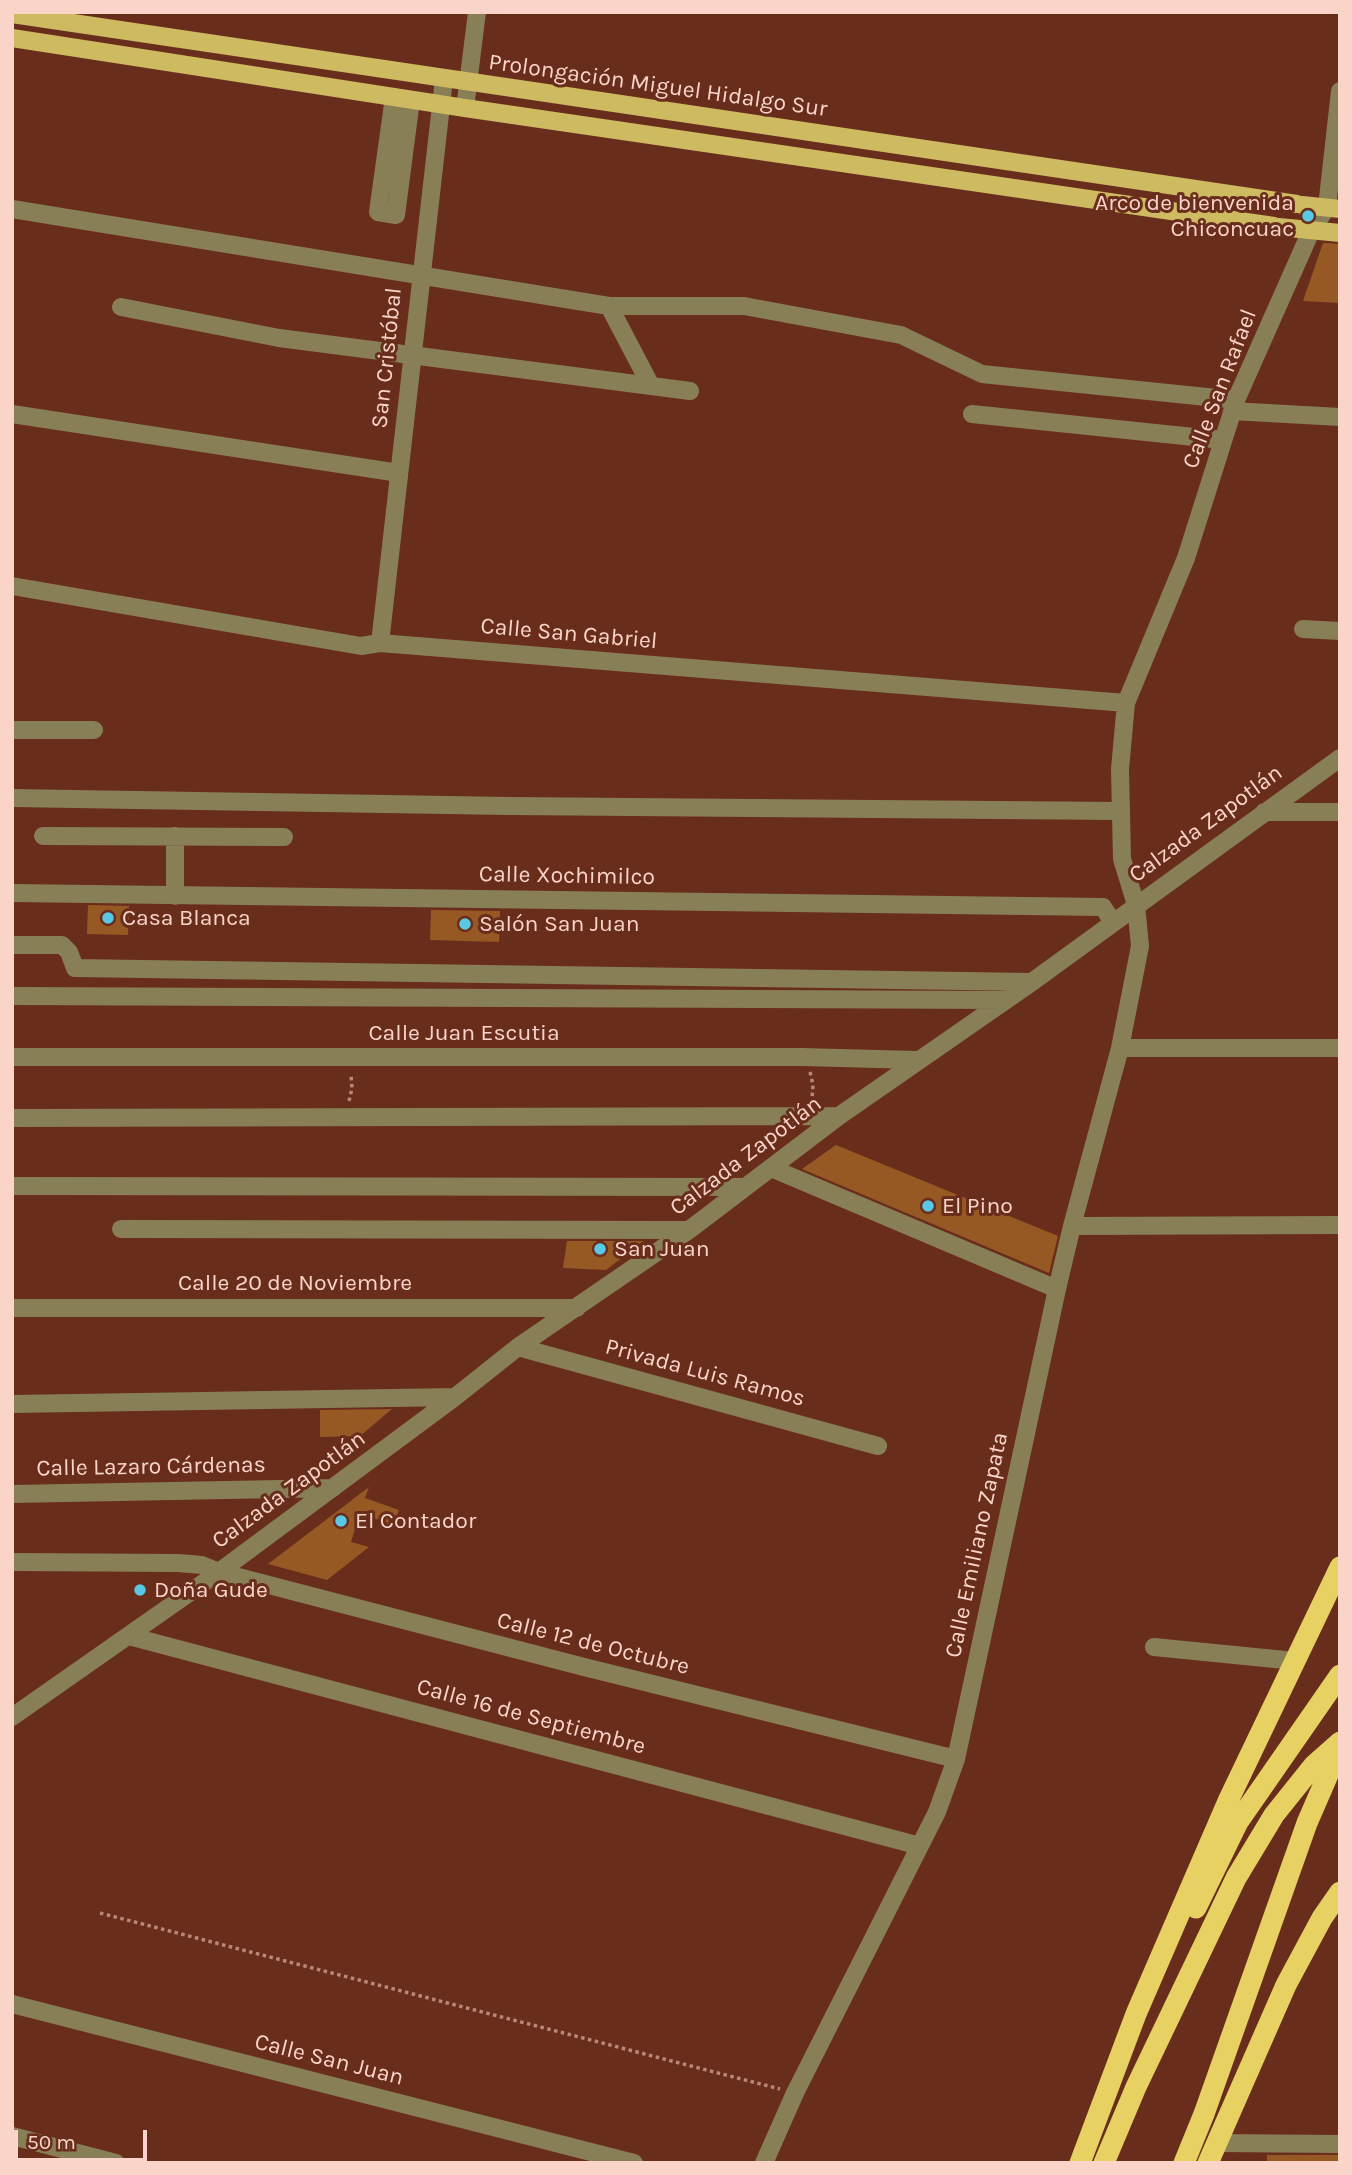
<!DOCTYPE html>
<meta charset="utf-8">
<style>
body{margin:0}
#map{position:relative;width:1352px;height:2175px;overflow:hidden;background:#692d1c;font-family:Karla,sans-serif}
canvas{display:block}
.frame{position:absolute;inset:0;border:14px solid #fad4c9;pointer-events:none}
.scale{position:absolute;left:14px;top:2130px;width:133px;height:32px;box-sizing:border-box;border:4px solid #fad4c9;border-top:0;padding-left:9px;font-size:21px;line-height:24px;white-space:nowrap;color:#fad4c9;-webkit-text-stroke:5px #692d1c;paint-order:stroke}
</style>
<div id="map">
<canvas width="1352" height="2175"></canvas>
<div class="frame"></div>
<div class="scale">50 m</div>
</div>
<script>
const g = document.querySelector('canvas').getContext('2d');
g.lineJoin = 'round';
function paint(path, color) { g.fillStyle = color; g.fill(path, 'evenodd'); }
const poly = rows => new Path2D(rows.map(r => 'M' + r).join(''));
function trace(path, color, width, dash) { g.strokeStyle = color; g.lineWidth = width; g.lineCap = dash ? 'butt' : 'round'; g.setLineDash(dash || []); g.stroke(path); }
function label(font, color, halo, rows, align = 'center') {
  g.font = font + ' Karla,sans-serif'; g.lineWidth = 6; g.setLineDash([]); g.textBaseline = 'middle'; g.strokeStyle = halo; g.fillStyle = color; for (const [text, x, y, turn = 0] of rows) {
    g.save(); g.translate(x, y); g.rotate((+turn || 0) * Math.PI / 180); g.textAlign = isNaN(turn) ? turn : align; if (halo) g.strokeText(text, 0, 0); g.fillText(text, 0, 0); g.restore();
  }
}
const building = poly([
 [1323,243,1340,244,1340,303,1303,301],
 [88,905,129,906,128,935,87,934],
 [431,910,500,911,499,942,430,940],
 [836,1145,1058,1236,1049,1273,802,1169],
 [567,1241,644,1241,606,1270,563,1268],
 [392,1409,360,1436,320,1437,320,1410],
 [369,1487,365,1498,399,1510,393,1525,360,1513,351,1542,369,1547,327,1580,268,1564],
 [1267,2155,1340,2155,1340,2163,1267,2163]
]);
const path = poly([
 [810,1072,813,1085,812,1099],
 [349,1101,352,1088,351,1075],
 [100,1913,780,2089]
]);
const minor = poly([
 [394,97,378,212,396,215,411,100],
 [465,108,477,12],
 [12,209,609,306,651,386],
 [609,306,744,306,901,335,982,374,1236,400],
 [121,307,279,338,690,391],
 [1232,411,1340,417],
 [12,414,399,473],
 [972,414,1223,440],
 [12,586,361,646,380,643,1126,703],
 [1303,629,1340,631],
 [380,643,444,79],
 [12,730,94,730],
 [12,798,509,806,1121,811],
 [1264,812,1340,812],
 [43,836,284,837],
 [12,893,1103,907,1112,921],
 [175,896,175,836],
 [12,945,62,945,69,952,75,968,1032,982],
 [12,996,1005,1000],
 [1120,1048,1340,1048],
 [12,1057,802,1057,916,1060],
 [12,1118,839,1116],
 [771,1168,1057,1289],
 [12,1186,745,1187],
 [1072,1226,1340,1225],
 [121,1229,689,1230],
 [12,1308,577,1308],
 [518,1347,878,1446],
 [12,1404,455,1397],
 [12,1494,333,1488],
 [12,1562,178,1563,202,1565,219,1572,584,1667,956,1759],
 [129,1636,920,1846],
 [1154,1647,1295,1661],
 [12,1717,219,1572,455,1397,518,1347,689,1230,839,1116,1032,982,1340,758],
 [12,2004,634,2163],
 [12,2136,116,2163],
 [1217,2143,1340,2144],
 [764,2163,795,2093,937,1812,956,1759,1057,1289,1072,1226,1120,1048,1140,946,1136,905,1122,859,1120,769,1126,703,1186,558,1236,400,1311,231,1327,207,1340,91]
]);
const major = poly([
 [12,14,1297,204],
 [12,38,465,108,1274,226],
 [1302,205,1340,209],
 [1279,227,1340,233]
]);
const highway = poly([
 [1196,1908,1238,1822,1340,1675],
 [1080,2163,1136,2014,1229,1799,1340,1567],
 [1104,2163,1136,2087,1236,1878,1274,1815,1314,1765,1340,1742],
 [1184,2163,1204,2114,1307,1823,1340,1747],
 [1208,2163,1286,1985,1322,1918,1340,1892]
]);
const markers = [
 [1308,216,7,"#59c8e5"],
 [108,918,7,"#59c8e5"],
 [465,924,7,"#59c8e5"],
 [928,1206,7,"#59c8e5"],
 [600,1249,7,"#59c8e5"],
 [341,1521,7,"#59c8e5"],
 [140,1590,7,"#59c8e5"]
];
const streetNames = [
 ["Prolongación Miguel Hidalgo Sur",658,86,8],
 ["San Cristóbal",387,358,-84],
 ["Calle San Rafael",1220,389,-69],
 ["Calle San Gabriel",569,634,5],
 ["Calzada Zapotlán",1206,824,-36],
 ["Calle Xochimilco",567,876,1],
 ["Calle Juan Escutia",464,1033],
 ["Calzada Zapotlán",746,1156,-37],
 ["Calle 20 de Noviembre",295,1283],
 ["Privada Luis Ramos",705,1373,15],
 ["Calle Lazaro Cárdenas",151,1467,-1],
 ["Calzada Zapotlán",289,1490,-36],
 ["Calle Emiliano Zapata",977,1545,-78],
 ["Calle 12 de Octubre",593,1644,14],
 ["Calle 16 de Septiembre",531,1717,15],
 ["Calle San Juan",329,2060,14]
];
const poiNames = [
 ["Arco de bienvenida",1294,203,"right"],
 ["Chiconcuac",1294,229,"right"],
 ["Casa Blanca",122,918],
 ["Salón San Juan",479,924],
 ["El Pino",942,1206],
 ["San Juan",614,1249],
 ["El Contador",355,1521],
 ["Doña Gude",154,1590]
];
paint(building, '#975924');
trace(path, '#b8887a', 3.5, [3.5, 3.5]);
trace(minor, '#887f56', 18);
trace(major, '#cdba61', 18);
trace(highway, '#e8d163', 21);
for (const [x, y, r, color] of markers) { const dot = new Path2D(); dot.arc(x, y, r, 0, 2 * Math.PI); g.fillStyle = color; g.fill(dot); trace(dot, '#692d1c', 2.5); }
label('23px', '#fad4c9', '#692d1c', streetNames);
label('23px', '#fad4c9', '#692d1c', poiNames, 'left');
</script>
